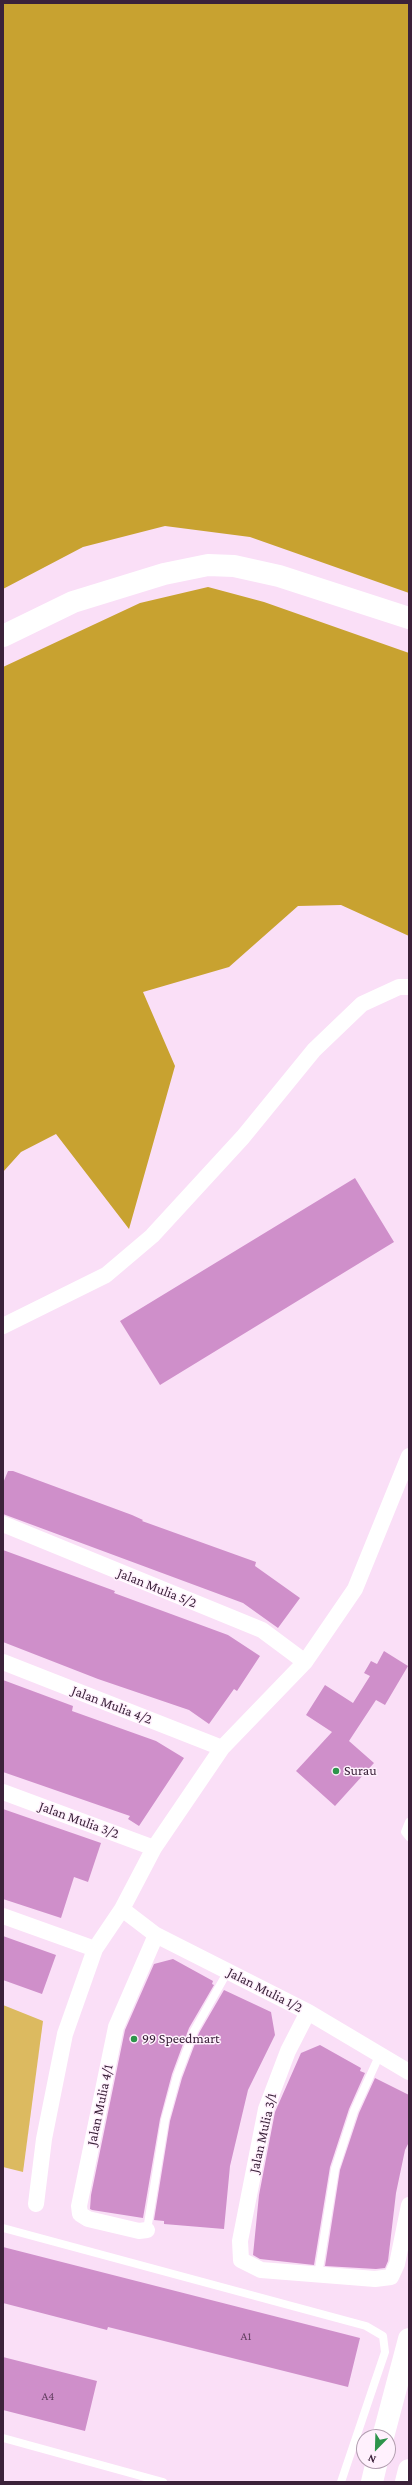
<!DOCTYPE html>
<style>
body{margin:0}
#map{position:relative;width:412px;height:2485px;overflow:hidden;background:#fadff7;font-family:"Crimson Pro",serif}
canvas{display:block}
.frame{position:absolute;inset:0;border:4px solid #3b223a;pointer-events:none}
.north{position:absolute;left:356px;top:2429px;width:40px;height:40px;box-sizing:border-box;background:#fff1fd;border:1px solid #b19eaf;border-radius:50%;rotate:203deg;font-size:11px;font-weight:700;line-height:16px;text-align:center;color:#3b223a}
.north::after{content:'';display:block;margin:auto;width:14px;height:18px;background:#2d944b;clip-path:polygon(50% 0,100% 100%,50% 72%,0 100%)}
</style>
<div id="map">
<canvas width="412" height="2485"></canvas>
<div class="frame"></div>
<div class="north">N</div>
</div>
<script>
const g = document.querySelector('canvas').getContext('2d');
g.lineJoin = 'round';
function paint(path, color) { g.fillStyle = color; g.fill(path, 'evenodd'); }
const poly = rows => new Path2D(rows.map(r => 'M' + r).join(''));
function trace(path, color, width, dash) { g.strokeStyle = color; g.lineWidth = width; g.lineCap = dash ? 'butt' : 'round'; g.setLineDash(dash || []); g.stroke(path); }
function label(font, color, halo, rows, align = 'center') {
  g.font = font + ' "Crimson Pro",serif'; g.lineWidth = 3; g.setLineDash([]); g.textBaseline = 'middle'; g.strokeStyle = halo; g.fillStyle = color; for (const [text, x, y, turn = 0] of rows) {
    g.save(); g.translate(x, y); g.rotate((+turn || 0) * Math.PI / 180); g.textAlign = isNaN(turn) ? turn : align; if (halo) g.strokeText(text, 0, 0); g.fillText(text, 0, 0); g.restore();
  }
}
const green = poly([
 [3,2005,43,2021,23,2172,3,2167]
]);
const forest = poly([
 [3,3,409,3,409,593,250,537,165,526,83,547,3,589],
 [208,587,264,602,409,653,409,936,341,905,298,906,229,967,143,992,175,1066,129,1229,56,1134,21,1152,3,1172,3,667,140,603]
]);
const building = poly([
 [355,1178,394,1242,160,1385,120,1321],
 [8,1471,13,1471,132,1515,143,1520,142,1521,256,1562,255,1566,300,1598,278,1628,243,1603,3,1514,3,1483],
 [3,1550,115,1591,114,1593,228,1635,260,1656,237,1691,234,1689,209,1724,189,1710,98,1679,3,1642],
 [384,1651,408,1666,385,1705,376,1700,349,1741,374,1763,335,1806,296,1771,332,1732,306,1715,325,1685,353,1703,370,1676,364,1673,371,1661,377,1664],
 [3,1680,73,1706,72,1711,156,1741,184,1758,139,1826,128,1819,130,1816,3,1772],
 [3,1809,101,1843,88,1882,74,1877,61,1918,3,1899],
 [3,1936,56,1955,42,1994,3,1980],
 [173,1959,213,1981,212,1984,214,1985,189,2028,172,2074,160,2119,143,2218,92,2210,90,2209,91,2195,125,2030,154,1964],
 [224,1990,271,2012,275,2035,248,2090,230,2166,224,2229,164,2224,164,2221,154,2220,170,2121,182,2078,199,2033],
 [320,2045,361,2068,360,2071,365,2073,349,2109,330,2167,314,2265,260,2259,253,2255,259,2195,275,2112,301,2053],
 [375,2078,409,2095,409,2142,405,2150,396,2193,388,2261,385,2268,376,2269,325,2266,340,2170,359,2113],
 [3,2247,360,2338,348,2387,108,2327,107,2330,3,2303],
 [3,2357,97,2381,85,2431,3,2410]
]);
const lane = poly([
 [409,1822,405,1832,409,1837],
 [3,2228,366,2326,383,2336,385,2352,341,2482],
 [147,2230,165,2120,177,2076,194,2031,228,1971],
 [318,2275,335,2169,354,2111,380,2054],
 [3,2438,163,2482]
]);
const street = poly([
 [3,1326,106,1275,152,1236,243,1137,314,1050,362,1004,399,987,409,987],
 [3,1524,262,1630,305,1662],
 [3,1662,222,1748],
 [3,1792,154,1848],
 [122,1909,156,1935,308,2012,409,2072],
 [3,1916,95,1949,122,1909,154,1848,222,1748,305,1662,355,1589,409,1456],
 [308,2012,288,2051,266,2109,240,2241,241,2260,261,2270,375,2279,391,2277,397,2264,409,2205],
 [36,2204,44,2139,65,2034,95,1949],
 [147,2230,139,2231,88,2219,80,2214,79,2206,116,2027,156,1935]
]);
const secondary = poly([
 [3,636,73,602,164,574,208,565,234,566,279,576,409,618],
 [383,2437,409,2339],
 [372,2482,377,2461],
 [406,2482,409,2470]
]);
const markers = [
 [336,1771,4,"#2d944b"],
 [134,2039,4,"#2d944b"]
];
const numberNames = [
 ["A1",246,2336],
 ["A4",48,2396]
];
const streetNames = [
 ["Jalan Mulia 5/2",157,1588,22],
 ["Jalan Mulia 4/2",112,1705,21],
 ["Jalan Mulia 3/2",79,1820,20],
 ["Jalan Mulia 1/2",265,1990,27],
 ["Jalan Mulia 4/1",100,2105,-78],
 ["Jalan Mulia 3/1",263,2133,-77]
];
const poiNames = [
 ["Surau",344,1771],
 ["99 Speedmart",142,2039]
];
paint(green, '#dcba60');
paint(forest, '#c8a230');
paint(building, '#cf8fca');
trace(lane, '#fff', 8);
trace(street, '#fff', 16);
trace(secondary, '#fff', 22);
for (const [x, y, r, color] of markers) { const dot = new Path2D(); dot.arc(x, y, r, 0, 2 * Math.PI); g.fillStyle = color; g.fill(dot); trace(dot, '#fff1fd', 1.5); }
label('12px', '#603d5e', null, numberNames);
label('14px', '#3b223a', '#fff1fd', streetNames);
label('14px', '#3b223a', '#fff1fd', poiNames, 'left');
</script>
